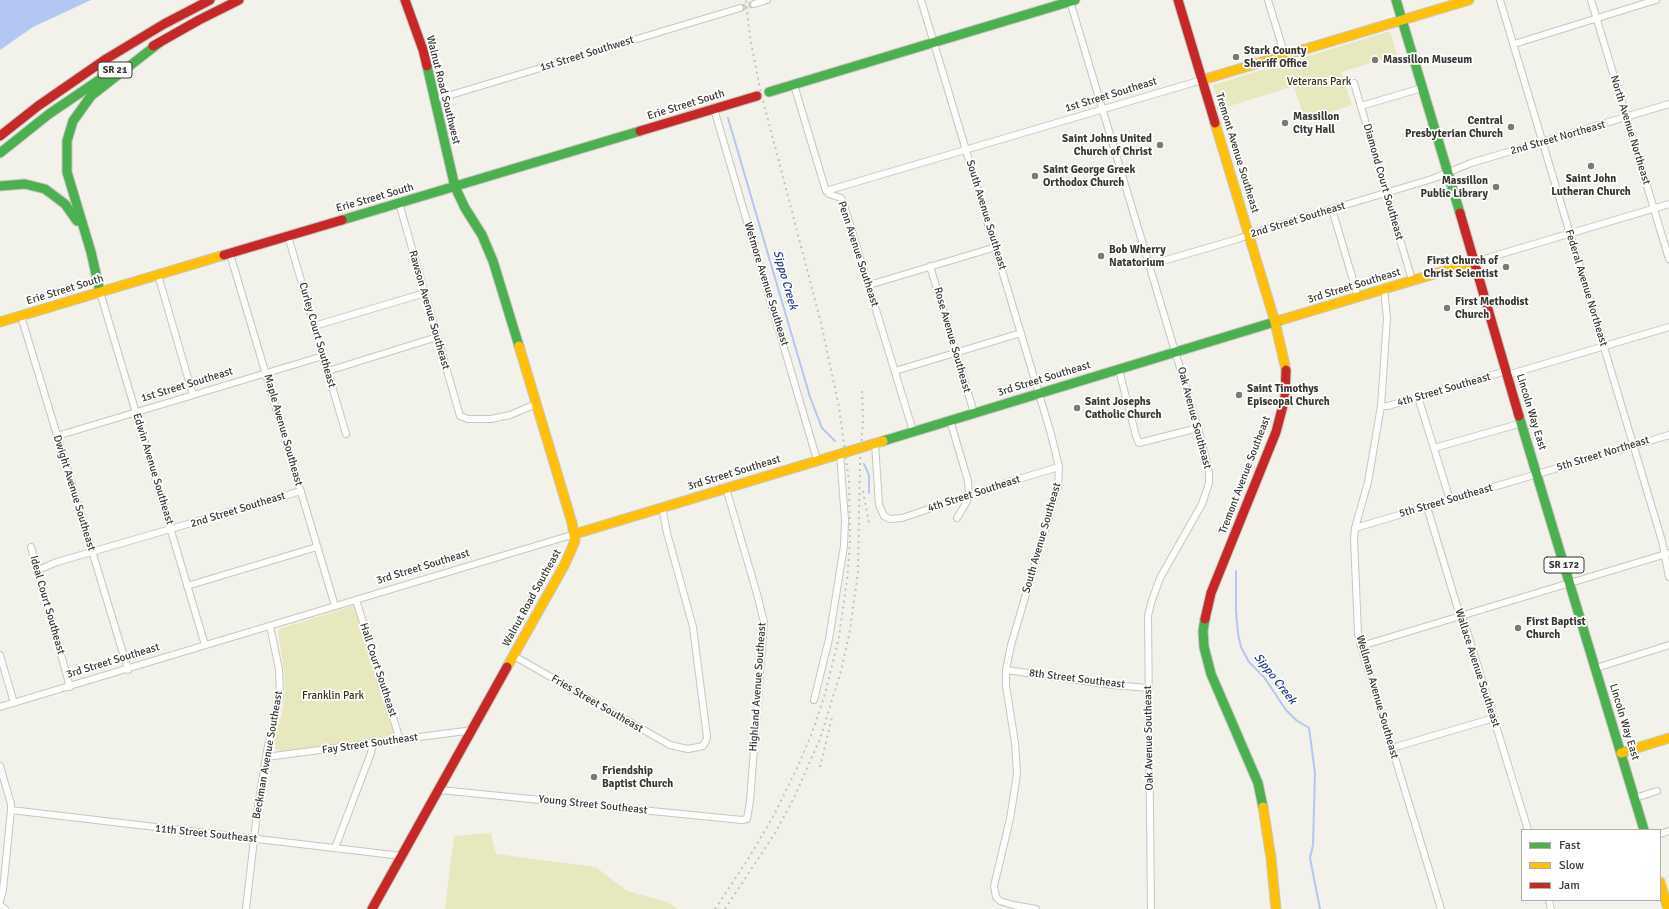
<!DOCTYPE html>
<style>
body{margin:0}
#map{position:relative;width:1669px;height:909px;overflow:hidden;background:#f2f2ea;font-family:Signika,sans-serif}
canvas{display:block}
.legend{position:absolute;left:1521px;top:829px;width:140px;height:72px;box-sizing:border-box;background:#fff;border:1px solid #afb0ad;margin:0;padding:5px 7px;list-style:none;font-size:12px;color:#383933}
.legend li{display:flex;align-items:center;gap:8px;height:20px}
.legend b{width:20px;border:1px solid #afb0ad}
</style>
<div id="map">
<canvas width="1669" height="909"></canvas>
<ul class="legend">
<li><b style="height:5px;background:#4caf50"></b>Fast</li>
<li><b style="height:5px;background:#ffc107"></b>Slow</li>
<li><b style="height:5px;background:#c62828"></b>Jam</li>
</ul>
</div>
<script>
const g = document.querySelector('canvas').getContext('2d');
g.lineJoin = 'round';
function paint(path, color) { g.fillStyle = color; g.fill(path, 'evenodd'); }
const poly = rows => new Path2D(rows.map(r => 'M' + r).join(''));
function trace(path, color, width, dash) { g.strokeStyle = color; g.lineWidth = width; g.lineCap = dash ? 'butt' : 'round'; g.setLineDash(dash || []); g.stroke(path); }
function label(font, color, halo, rows, align = 'center') {
  g.font = font + ' Signika,sans-serif'; g.lineWidth = 3.5; g.setLineDash([]); g.textBaseline = 'middle'; g.strokeStyle = halo; g.fillStyle = color; for (const [text, x, y, turn = 0] of rows) {
    g.save(); g.translate(x, y); g.rotate((+turn || 0) * Math.PI / 180); g.textAlign = isNaN(turn) ? turn : align; if (halo) g.strokeText(text, 0, 0); g.fillText(text, 0, 0); g.restore();
  }
}
const green = poly([
 [1390,31,1397,55,1341,72,1352,105,1311,118,1303,115,1294,86,1220,109,1213,85],
 [355,605,397,738,282,752,276,749,273,741,282,714,285,695,284,669,278,633,279,629],
 [491,833,496,854,596,867,627,891,668,902,677,909,445,909,454,836]
]);
const water = poly([
 [0,0,91,0,33,27,0,50]
]);
const stream = poly([
 [728,118,810,397,822,428,835,441],
 [864,464,869,475,869,493],
 [1236,571,1236,611,1238,634,1241,647,1249,662,1264,677,1286,710,1296,720,1309,728,1315,773,1313,845,1310,858,1320,909]
]);
const streetTunnel = poly([
 [740,8,754,4]
]);
const street = poly([
 [921,0,1051,434,1059,467,1058,486,1011,645,1006,670,1006,686,1015,743,1017,774,1010,819,994,886,996,897,1000,901,1013,905,1036,909],
 [1268,0,1285,56],
 [1500,0,1662,541,1669,577],
 [1591,0,1669,259],
 [1070,1,1198,428,1209,472,1209,483,1202,504,1160,578,1151,603,1148,616,1151,909],
 [754,4,767,0],
 [1514,44,1656,0],
 [1354,83,1412,280],
 [794,85,825,188,829,194,841,198,843,202,913,431],
 [434,100,740,8],
 [1361,106,1422,88],
 [714,109,817,460],
 [826,191,1202,80],
 [399,203,460,416,468,419,491,419,510,415,536,404],
 [1332,209,1358,297],
 [288,236,346,434],
 [230,254,335,606],
 [1474,262,1669,204],
 [1149,265,1238,239,1265,229,1432,179,1471,163,1669,104],
 [930,266,974,413],
 [158,275,193,395],
 [869,285,996,247],
 [1384,289,1387,318,1381,406,1368,482,1355,528,1354,539,1358,633,1361,646,1441,909],
 [100,292,205,645],
 [21,316,128,670],
 [314,326,425,293],
 [1119,370,1136,436,1139,443,1198,428],
 [328,371,437,337],
 [895,371,1021,333],
 [1507,375,1669,327],
 [1418,397,1450,500],
 [1381,406,1388,406,1506,371],
 [950,420,968,481,969,495,966,503,957,518],
 [57,436,323,356],
 [875,443,879,505,884,516,890,519,902,518,1012,481,1059,467],
 [1434,448,1522,423],
 [1427,507,1457,606,1465,625,1528,830],
 [1355,528,1669,435],
 [31,547,70,687],
 [38,570,57,562,301,491],
 [187,586,317,547],
 [356,600,400,740],
 [1361,646,1669,553],
 [0,655,14,703],
 [514,656,670,745,688,749,703,746,706,741,707,737,693,627,667,533,662,507],
 [1596,668,1669,645],
 [1006,670,1113,685,1148,688],
 [814,700,829,639,844,546,845,520,840,453],
 [0,707,575,534],
 [1392,748,1494,718],
 [266,757,473,730],
 [0,766,11,804,11,810,3,890,0,901],
 [440,790,742,820,747,819,750,801,764,622,757,594,726,488],
 [1635,798,1657,791],
 [11,810,402,856],
 [1660,834,1669,831],
 [335,848,371,753,373,743],
 [1549,900,1551,909],
 [0,905,5,909],
 [246,909,257,813,267,751,280,695,279,669,270,626]
]);
const fast = poly([
 [1396,0,1460,213],
 [427,66,455,187,465,208,482,235,493,261,519,346],
 [769,92,1075,0],
 [0,153,49,114,102,78],
 [0,186,25,184,45,189,65,204,77,221],
 [342,220,640,131],
 [100,292,91,252,67,172,67,141,73,121,91,96,159,43],
 [1519,416,1644,830],
 [883,441,1281,320],
 [1205,619,1203,631,1204,647,1211,674,1258,783,1263,807]
]);
const slow = poly([
 [1202,80,1469,0],
 [1215,123,1275,322,1286,370],
 [1281,320,1474,262],
 [0,322,224,255],
 [575,534,883,441],
 [507,667,565,564,575,541,572,523,519,346],
 [1621,753,1669,738],
 [1263,807,1271,858,1276,909],
 [1660,882,1668,909]
]);
const jam = poly([
 [405,0,423,50,427,66],
 [1178,0,1215,123],
 [153,46,199,20,239,0],
 [640,131,757,96],
 [0,136,38,106,106,59,164,24,210,0],
 [1460,213,1519,416],
 [224,255,342,220],
 [1205,619,1211,593,1276,432,1285,398,1286,370],
 [372,909,507,667]
]);
const rail = poly([
 [863,491,869,523],
 [820,767,832,717],
 [715,909,747,861,774,815,798,766,812,733,825,694,839,637,847,580,850,543,849,481,839,407,821,323,760,89,750,37,746,0],
 [725,909,775,833,793,800,820,739,841,671,850,630,858,572,860,461,863,420,862,389]
]);
const markers = [
 [1236,57,4,"#797a73"],
 [1375,60,4,"#797a73"],
 [1285,123,4,"#797a73"],
 [1511,127,4,"#797a73"],
 [1160,145,4,"#797a73"],
 [1591,166,4,"#797a73"],
 [1035,176,4,"#797a73"],
 [1496,187,4,"#797a73"],
 [1101,256,4,"#797a73"],
 [1506,267,4,"#797a73"],
 [1447,308,4,"#797a73"],
 [1239,395,4,"#797a73"],
 [1077,408,4,"#797a73"],
 [1518,628,4,"#797a73"],
 [594,777,4,"#797a73"]
];
const shields = [
 [115,70,34],
 [1564,565,40]
];
const shieldNames = [
 ["SR 21",115,70],
 ["SR 172",1564,565]
];
const poiNames = [
 ["Stark County",1244,51],
 ["Sheriff Office",1244,64],
 ["Massillon Museum",1383,60],
 ["Massillon",1293,117],
 ["City Hall",1293,130],
 ["Central",1503,121,"right"],
 ["Presbyterian Church",1503,134,"right"],
 ["Saint Johns United",1152,139,"right"],
 ["Church of Christ",1152,152,"right"],
 ["Saint George Greek",1043,170],
 ["Orthodox Church",1043,183],
 ["Saint John",1591,179,"center"],
 ["Lutheran Church",1591,192,"center"],
 ["Massillon",1488,181,"right"],
 ["Public Library",1488,194,"right"],
 ["Bob Wherry",1109,250],
 ["Natatorium",1109,263],
 ["First Church of",1498,261,"right"],
 ["Christ Scientist",1498,274,"right"],
 ["First Methodist",1455,302],
 ["Church",1455,315],
 ["Saint Timothys",1247,389],
 ["Episcopal Church",1247,402],
 ["Saint Josephs",1085,402],
 ["Catholic Church",1085,415],
 ["First Baptist",1526,622],
 ["Church",1526,635],
 ["Friendship",602,771],
 ["Baptist Church",602,784]
];
const streetNames = [
 ["1st Street Southwest",587,54,-17],
 ["Walnut Road Southwest",443,90,76],
 ["1st Street Southeast",1111,95,-17],
 ["Erie Street South",686,105,-17],
 ["North Avenue Northeast",1630,130,73],
 ["2nd Street Northeast",1558,138,-16],
 ["Tremont Avenue Southeast",1237,153,73],
 ["Diamond Court Southeast",1383,182,74],
 ["Erie Street South",375,198,-16],
 ["South Avenue Southeast",986,215,73],
 ["2nd Street Southeast",1298,220,-17],
 ["Penn Avenue Southeast",858,254,72],
 ["Wetmore Avenue Southeast",766,284,73],
 ["3rd Street Southeast",1354,286,-17],
 ["Federal Avenue Northeast",1586,288,73],
 ["Erie Street South",65,290,-17],
 ["Rawson Avenue Southeast",429,310,74],
 ["Curley Court Southeast",317,335,74],
 ["Rose Avenue Southeast",952,340,74],
 ["3rd Street Southeast",1044,379,-17],
 ["1st Street Southeast",187,385,-17],
 ["4th Street Southeast",1444,390,-16],
 ["Lincoln Way East",1531,412,73],
 ["Oak Avenue Southeast",1194,418,75],
 ["Maple Avenue Southeast",283,430,74],
 ["5th Street Northeast",1603,454,-17],
 ["Edwin Avenue Southeast",153,469,73],
 ["3rd Street Southeast",734,473,-17],
 ["Tremont Avenue Southeast",1245,475,-69],
 ["Dwight Avenue Southeast",74,493,73],
 ["4th Street Southeast",974,494,-18],
 ["5th Street Southeast",1446,501,-16],
 ["2nd Street Southeast",238,510,-17],
 ["South Avenue Southeast",1042,538,-74],
 ["3rd Street Southeast",423,567,-17],
 ["Walnut Road Southeast",532,598,-61],
 ["Ideal Court Southeast",47,605,74],
 ["3rd Street Southeast",113,661,-17],
 ["Wallace Avenue Southeast",1477,668,72],
 ["Hall Court Southeast",378,670,72],
 ["8th Street Southeast",1077,679,7],
 ["Highland Avenue Southeast",758,687,-86],
 ["Wellman Avenue Southeast",1377,697,74],
 ["Fries Street Southeast",597,704,30],
 ["Lincoln Way East",1624,722,73],
 ["Oak Avenue Southeast",1149,738,-91],
 ["Fay Street Southeast",370,744,-8],
 ["Beckman Avenue Southeast",268,755,-80],
 ["Young Street Southeast",593,805,6],
 ["11th Street Southeast",206,834,6]
];
const parkNames = [
 ["Veterans Park",1319,82],
 ["Franklin Park",333,696]
];
const waterNames = [
 ["Sippo Creek",785,280,74],
 ["Sippo Creek",1275,679,52]
];
paint(green, '#e7e8bd');
paint(water, '#b4c6f2');
trace(stream, '#b4c6f2', 2);
trace(streetTunnel, '#cdcdc5', 6, [6, 3]);
trace(street, '#c7c7c1', 8);
trace(fast, '#c7c7c1', 11);
trace(slow, '#c7c7c1', 11);
trace(jam, '#c7c7c1', 11);
trace(street, '#fdfdfc', 6);
trace(fast, '#4caf50', 9);
trace(slow, '#ffc107', 9);
trace(jam, '#c62828', 9);
trace(rail, '#c2c2c0', 2, [2, 4]);
for (const [x, y, r, color] of markers) { const dot = new Path2D(); dot.arc(x, y, r, 0, 2 * Math.PI); g.fillStyle = color; g.fill(dot); trace(dot, '#fff', 1.5); }
for (const [x, y, w] of shields) { const box = new Path2D(); box.roundRect(x - w / 2, y - 8, w, 16, 3); g.fillStyle = '#fff'; g.fill(box); trace(box, '#383933', 1); }
label('bold 10px', '#383933', null, shieldNames);
label('bold 11px', '#383933', '#fff', poiNames, 'left');
label('11px', '#383933', '#fff', streetNames);
label('11px', '#343412', '#fff', parkNames);
label('italic 12px', '#273c88', '#fff', waterNames);
</script>
